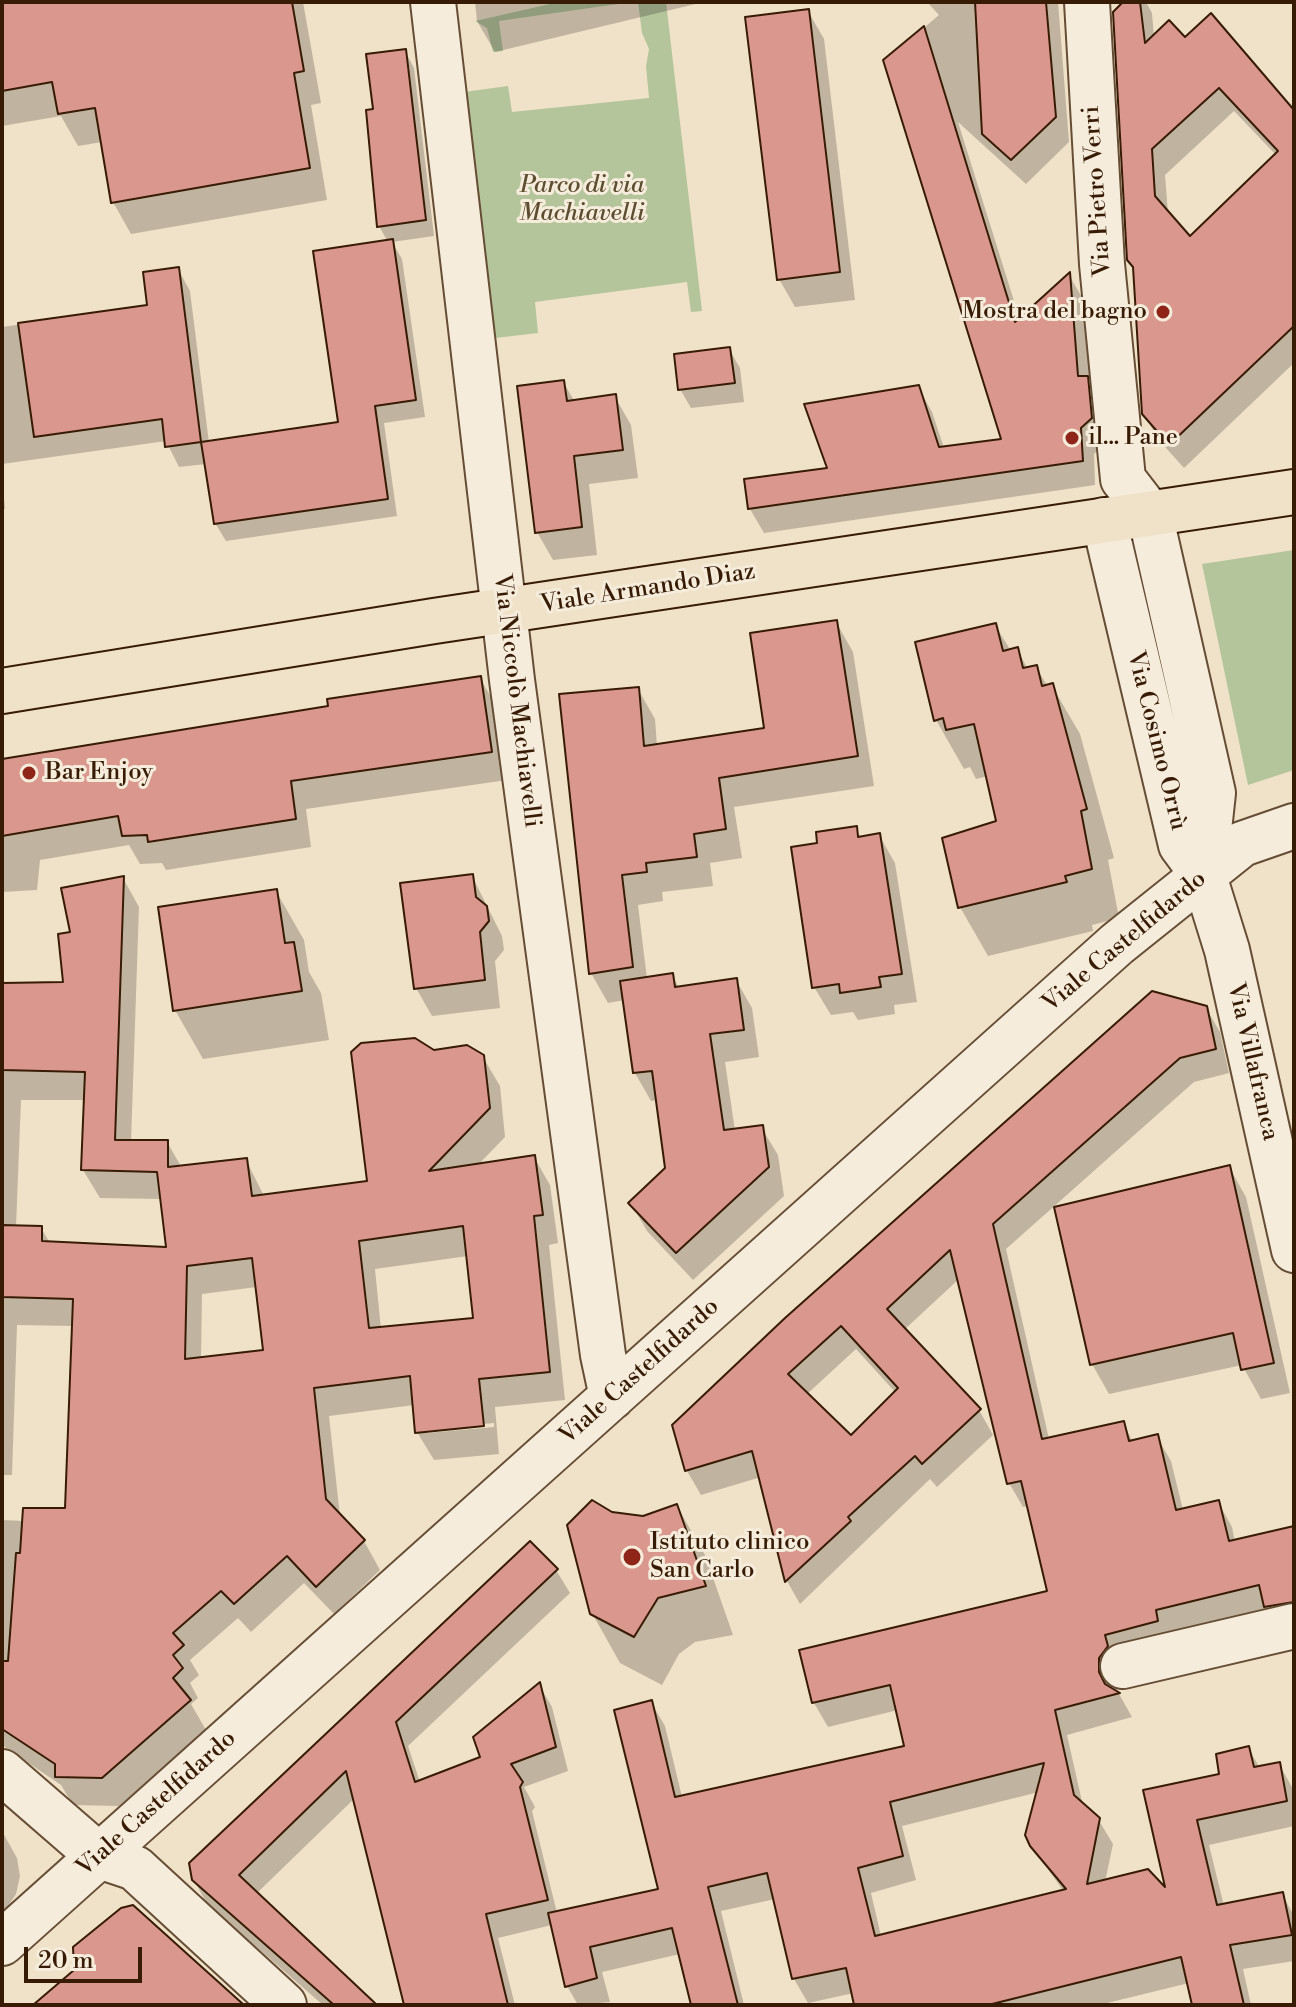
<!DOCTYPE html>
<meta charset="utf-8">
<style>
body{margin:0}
#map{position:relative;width:1296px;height:2007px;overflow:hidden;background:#f0e2c8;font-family:"Libre Bodoni",serif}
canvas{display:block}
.frame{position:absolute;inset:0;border:4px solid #381b04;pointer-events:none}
.scale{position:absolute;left:24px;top:1947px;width:118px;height:36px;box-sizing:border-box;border:4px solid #381b04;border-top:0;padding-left:10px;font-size:24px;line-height:28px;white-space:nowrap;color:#381b04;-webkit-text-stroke:6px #f5ecdb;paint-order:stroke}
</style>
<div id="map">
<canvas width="1296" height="2007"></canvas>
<div class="frame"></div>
<div class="scale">20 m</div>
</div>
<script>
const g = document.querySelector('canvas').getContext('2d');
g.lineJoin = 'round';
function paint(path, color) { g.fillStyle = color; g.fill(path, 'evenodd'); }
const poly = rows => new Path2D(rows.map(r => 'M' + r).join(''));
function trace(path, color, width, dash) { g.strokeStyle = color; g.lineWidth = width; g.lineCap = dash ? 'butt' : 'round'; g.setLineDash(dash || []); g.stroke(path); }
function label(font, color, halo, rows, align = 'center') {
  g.font = font + ' "Libre Bodoni",serif'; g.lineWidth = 6; g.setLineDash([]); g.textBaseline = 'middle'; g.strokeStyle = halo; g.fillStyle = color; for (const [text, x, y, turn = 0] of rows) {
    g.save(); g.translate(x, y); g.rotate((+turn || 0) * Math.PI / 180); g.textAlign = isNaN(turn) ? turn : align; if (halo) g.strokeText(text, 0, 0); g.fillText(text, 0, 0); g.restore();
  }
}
const green = poly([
 [559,2,632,2,499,21,503,51,493,52,487,28,475,21],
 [638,2,666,2,702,311,691,312,687,282,535,302,538,333,495,338,464,92,508,86,512,112,649,98,646,66,649,49,642,33],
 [1294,550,1294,770,1248,785,1202,564]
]);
const shadow = poly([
 [41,2,303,2,321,103,311,105,327,200,131,234,113,202,102,142,78,146,61,116,2,126,2,10],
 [475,2,704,2,495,52,477,21],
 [927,2,1058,2,1069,142,1026,184,958,122,1020,320,1069,275,1083,299,1090,383,1101,402,1105,443,1094,454,1095,485,764,533,750,509,746,481,830,470,918,387,932,412,944,448,1004,441,885,61,939,15],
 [1126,2,1146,2,1152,13,1154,37,1185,40,1292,111,1294,109,1294,363,1184,468,1158,439,1144,414],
 [1234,111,1276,155,1190,239,1168,213,1165,175],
 [808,11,824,39,855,300,795,307,779,279],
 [405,51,414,68,434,236,392,242,402,259,425,417,384,423,397,516,226,541,215,523,206,464,179,467,166,441,2,464,2,327,149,306,178,269,190,291,209,443,340,423,388,242,379,226,375,111],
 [729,349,740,368,744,402,691,408,680,389],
 [563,382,575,402,615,397,631,425,638,478,589,484,597,555,553,560,537,532],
 [2,477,5,509,2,509],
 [836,622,853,652,874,786,734,807,742,858,710,863,713,886,662,892,663,901,638,905,647,979,672,975,679,988,736,980,752,1008,759,1057,725,1062,735,1131,761,1127,778,1155,784,1196,693,1280,647,1231,631,1203,667,1168,658,1100,651,1101,635,1073,625,1000,608,1003,591,973,638,689,655,719,657,746,766,730],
 [995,625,1011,651,1017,650,1028,669,1036,667,1048,687,1052,686,1080,734,1114,858,1108,860,1119,918,1092,925,1093,931,988,956,960,907,998,822,988,776,976,779,970,767,964,769,936,720],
 [480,678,496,706,507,780,306,809,311,847,166,870,162,863,140,864,129,845,40,860,37,890,2,892,2,760,330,707],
 [856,828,861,838,879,835,895,863,917,1002,894,1005,895,1014,858,1020,853,1012,831,1015,814,987,820,845],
 [472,876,502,936,504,950,495,961,500,1008,432,1016,416,988],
 [123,878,139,907,131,1142,167,1142,182,1168,246,1160,264,1196,370,1183,434,1052,483,1057,500,1086,505,1137,477,1166,534,1157,550,1185,558,1243,549,1245,565,1400,495,1407,499,1454,434,1460,417,1432,414,1405,329,1416,340,1516,364,1541,380,1570,334,1614,304,1583,251,1632,238,1618,190,1660,199,1675,190,1683,198,1698,191,1704,206,1730,119,1806,73,1805,61,1785,2,1745,2,1520,24,1521,67,1510,74,1326,17,1325,12,1475,2,1475,2,985,65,984,72,934],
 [21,1100,86,1100,83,1170,100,1198,162,1199,168,1249,50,1243,41,1228,16,1227],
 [468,1256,475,1320,381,1329,375,1269],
 [257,1287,265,1352,201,1359,202,1294],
 [494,1423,494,1427,427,1433,427,1429],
 [276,891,304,940,309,972,321,993,329,1040,203,1059,175,1010],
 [1206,1008,1220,1032,1229,1073,1194,1082,1006,1249,1049,1439,1123,1423,1133,1442,1157,1437,1171,1461,1183,1510,1218,1502,1232,1527,1235,1542,1294,1528,1294,1629,1112,1683,1112,1690,1119,1694,1132,1717,1067,1735,1083,1806,1098,1819,1113,1844,1105,1882,1169,1893,1146,1791,1222,1776,1248,1748,1260,1768,1279,1764,1293,1789,1294,1826,1209,1845,1224,1906,1282,1894,1294,1916,1294,1961,1243,1969,1251,2005,1194,2005,1189,1983,1099,2005,857,2005,854,1993,808,2003,794,1979,775,1899,721,1911,744,2005,693,2005,680,1954,602,1972,610,2002,578,2005,567,1986,552,1925,498,1938,515,2005,406,2005,355,1798,256,1894,374,2005,323,2005,207,1904,194,1880,556,1570,570,1593,408,1746,420,1782,483,1758,539,1685,552,1707,568,1771,524,1787,535,1807,532,1811,557,1913,660,1890,651,1702,665,1726,682,1797,907,1747,898,1710,828,1727,814,1703,801,1652,1049,1592,1029,1506,1023,1507,1009,1483,959,1279,904,1330,979,1410,993,1435,937,1487,930,1479,800,1604,787,1581,761,1477,701,1495,687,1471,674,1426],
 [856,1349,896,1393,851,1438,806,1395],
 [1039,1792,1032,1846,1064,1892,881,1936,871,1893,916,1880,902,1826],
 [1229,1167,1246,1197,1290,1393,1261,1399,1242,1365,1109,1394,1092,1364],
 [677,1506,705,1555,733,1635,695,1642,679,1654,662,1685,620,1663,592,1613,611,1514,643,1518],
 [2,1831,17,1858,20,1876,16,1894,2,1915]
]);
const building = poly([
 [2,2,292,2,304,71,294,73,310,168,111,203,95,108,58,114,52,82,2,91,2,2],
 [975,2,1046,2,1056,117,1011,160,982,134,975,2],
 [1123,2,1140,2,1145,43,1169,20,1185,37,1211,13,1294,110,1294,326,1169,445,1142,414,1133,267,1127,260,1113,12,1123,2],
 [1219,88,1278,151,1190,236,1155,196,1152,149,1219,88],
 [809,9,840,272,777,280,745,17,809,9],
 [924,26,1015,322,1070,272,1078,376,1088,376,1092,418,1081,428,1083,461,748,509,744,479,827,468,804,404,919,385,939,447,1001,439,883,60,924,26],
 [406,49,426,220,377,227,366,110,373,109,366,54,406,49],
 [393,239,416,400,375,406,388,499,214,524,201,442,338,422,313,251,393,239],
 [179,267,201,442,165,447,162,419,34,437,18,323,147,305,143,272,179,267],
 [730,347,735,383,678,390,674,354,730,347],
 [564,380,567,401,616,394,623,450,574,456,582,527,535,533,517,386,564,380],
 [837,620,858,756,719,778,726,829,694,834,697,857,646,863,647,872,622,875,633,967,589,974,559,694,639,687,644,746,764,728,750,633,837,620],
 [996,623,1003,651,1018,647,1023,668,1037,665,1042,686,1053,683,1087,809,1081,811,1092,869,1065,876,1067,882,958,908,942,838,996,821,974,724,946,730,943,718,934,721,915,642,996,623],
 [481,676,492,752,291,781,296,819,148,842,147,835,122,836,118,816,2,836,2,759,328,706,327,699,481,676],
 [857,826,858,837,880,833,902,974,879,977,881,987,840,993,839,984,812,988,791,847,817,843,816,832,857,826],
 [473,874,476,897,487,906,489,921,480,932,485,980,414,989,400,883,473,874],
 [124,876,115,1140,168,1140,168,1167,247,1158,252,1196,367,1181,351,1052,361,1043,415,1038,434,1050,467,1045,484,1055,490,1108,429,1171,535,1155,543,1215,534,1216,550,1372,479,1379,484,1426,415,1433,410,1376,314,1388,326,1499,365,1540,316,1587,287,1556,234,1604,221,1591,173,1633,184,1645,173,1655,183,1668,173,1678,191,1700,102,1778,55,1777,55,1764,2,1729,2,1661,8,1661,16,1553,20,1553,23,1508,65,1508,73,1299,2,1297,2,1225,42,1226,42,1241,166,1247,157,1172,81,1170,85,1072,2,1070,2,983,63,982,58,934,70,932,61,888,124,876],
 [463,1226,473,1318,369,1328,359,1241,463,1226],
 [252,1258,263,1350,185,1359,187,1266,252,1258],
 [277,889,285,943,294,942,302,991,173,1011,158,907,277,889],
 [673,973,675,987,737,978,744,1030,710,1034,724,1130,763,1125,769,1167,676,1253,628,1203,665,1168,652,1071,633,1073,620,981,673,973],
 [1152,991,1207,1006,1216,1049,1180,1058,993,1224,1042,1439,1124,1421,1129,1441,1158,1434,1176,1510,1219,1500,1229,1541,1294,1526,1294,1602,1264,1607,1259,1585,1156,1610,1158,1621,1105,1635,1108,1646,1099,1658,1099,1672,1105,1684,1120,1693,1055,1710,1074,1795,1100,1818,1087,1884,1148,1869,1165,1887,1143,1790,1219,1774,1216,1754,1249,1746,1254,1767,1280,1762,1287,1801,1197,1820,1217,1905,1283,1892,1292,1935,1230,1945,1244,2005,1192,2005,1181,1957,988,2005,854,2005,846,1968,792,1979,767,1873,708,1887,738,2005,691,2005,672,1928,590,1947,597,1978,565,1987,548,1913,658,1889,614,1710,652,1700,675,1797,904,1746,890,1685,812,1703,799,1650,1047,1591,1021,1481,1007,1484,950,1250,887,1309,981,1409,922,1464,915,1456,848,1517,851,1521,785,1582,752,1451,685,1471,672,1425,785,1318,1152,991],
 [841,1326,898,1388,851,1435,788,1374,841,1326],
 [1044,1763,1025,1835,1030,1846,1066,1889,875,1936,858,1868,903,1856,890,1802,1044,1763],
 [1230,1165,1274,1363,1241,1370,1233,1333,1090,1365,1054,1207,1230,1165],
 [592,1500,612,1512,643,1516,677,1504,706,1586,658,1598,634,1637,590,1614,567,1525,592,1500],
 [530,1541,558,1569,396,1722,415,1782,480,1757,473,1737,540,1682,556,1747,511,1764,523,1782,520,1787,548,1900,486,1914,508,2005,404,2005,346,1771,239,1875,377,2005,334,2005,192,1880,189,1863,530,1541],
 [133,1905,194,1960,244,2005,33,2005,74,1970,73,1947,121,1908,133,1905]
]);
const minor = poly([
 [433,2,512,680,603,1355,612,1397],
 [1087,2,1102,264,1123,479,1150,514,1213,793,1204,876],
 [1104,520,1181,845,1204,876,1227,950,1294,1250],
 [1123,1666,1294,1626],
 [2,1772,99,1856,135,1868,284,2005],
 [2,1943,1117,944,1242,844,1294,826]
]);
const major = poly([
 [2,691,434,621,1294,492]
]);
const markers = [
 [1163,312,8,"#8f2418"],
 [1072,438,8,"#8f2418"],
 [29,773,8,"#8f2418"],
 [632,1557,10,"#8f2418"]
];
const parkNames = [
 ["Parco di via",582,186],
 ["Machiavelli",582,214]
];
const streetNames = [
 ["Via Pietro Verri",1098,191,-94],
 ["Viale Armando Diaz",648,589,-9],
 ["Via Niccolò Machiavelli",516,701,83],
 ["Via Cosimo Orrù",1156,741,76],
 ["Viale Castelfidardo",1125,942,-40],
 ["Via Villafranca",1252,1062,77],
 ["Viale Castelfidardo",640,1372,-42],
 ["Viale Castelfidardo",157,1804,-42]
];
const poiNames = [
 ["Mostra del bagno",1147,312,"right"],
 ["il... Pane",1088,438],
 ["Bar Enjoy",45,773],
 ["Istituto clinico",650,1543],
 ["San Carlo",650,1571]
];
paint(green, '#b4c49b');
paint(shadow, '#0003');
paint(building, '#da978e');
trace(building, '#381b04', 2);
trace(minor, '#664d35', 48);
trace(major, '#381b04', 48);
trace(minor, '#f5ecdb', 44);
trace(major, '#f0e2c8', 44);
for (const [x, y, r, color] of markers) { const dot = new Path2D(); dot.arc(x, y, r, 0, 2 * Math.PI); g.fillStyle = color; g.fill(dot); trace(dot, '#f5ecdb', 3); }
label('italic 24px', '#5d4e31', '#f5ecdb', parkNames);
label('24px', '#381b04', '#f5ecdb', streetNames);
label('24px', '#381b04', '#f5ecdb', poiNames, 'left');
</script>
